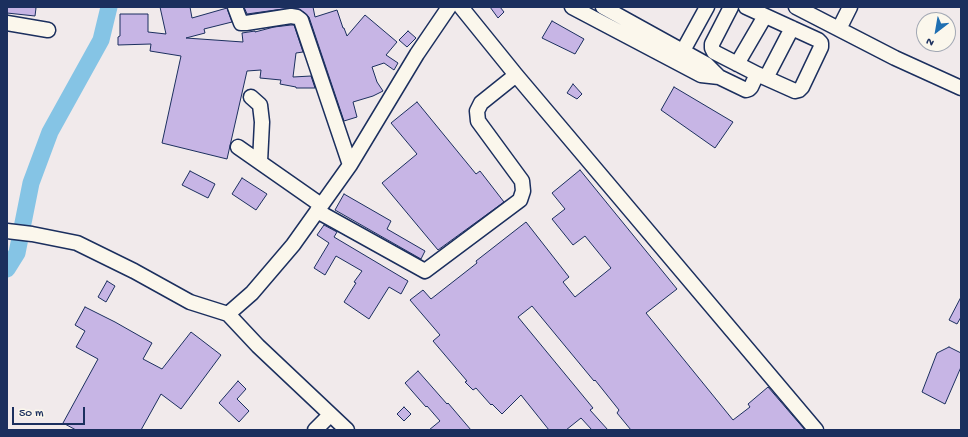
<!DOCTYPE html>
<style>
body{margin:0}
#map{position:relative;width:968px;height:437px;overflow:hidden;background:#f1eaeb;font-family:"Gochi Hand",sans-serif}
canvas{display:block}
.frame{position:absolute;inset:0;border:8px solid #1b2f5e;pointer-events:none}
.north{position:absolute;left:916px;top:12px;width:40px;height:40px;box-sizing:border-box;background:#fbf7ec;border:1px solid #a1a7b3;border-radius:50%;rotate:211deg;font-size:11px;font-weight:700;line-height:16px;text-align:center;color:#1b2f5e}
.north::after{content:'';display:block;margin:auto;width:14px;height:18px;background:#1f6fb2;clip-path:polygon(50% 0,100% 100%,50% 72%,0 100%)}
.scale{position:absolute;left:12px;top:407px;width:73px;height:18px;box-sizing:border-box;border:2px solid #1b2f5e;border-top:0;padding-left:5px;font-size:12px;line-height:14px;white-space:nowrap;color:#1b2f5e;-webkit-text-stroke:3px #fbf7ec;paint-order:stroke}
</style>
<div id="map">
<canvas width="968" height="437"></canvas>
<div class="frame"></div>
<div class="north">N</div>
<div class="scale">50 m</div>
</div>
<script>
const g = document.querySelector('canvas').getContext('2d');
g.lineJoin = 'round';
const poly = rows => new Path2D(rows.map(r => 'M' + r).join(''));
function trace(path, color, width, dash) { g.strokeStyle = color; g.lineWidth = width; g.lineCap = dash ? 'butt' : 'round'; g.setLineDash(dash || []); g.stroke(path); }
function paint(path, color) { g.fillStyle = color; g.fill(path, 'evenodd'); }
const river = poly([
 [7,269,17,253,31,183,50,132,101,40,109,7]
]);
const building = poly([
 [7,7,34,7,36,8,35,16,7,13,7,7],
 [160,7,190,7,192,18,227,8,232,22,204,29,205,33,186,38,243,42,242,33,255,31,255,32,274,27,291,25,294,25,303,52,296,53,293,77,311,76,315,88,296,88,296,87,280,84,281,80,260,78,261,70,247,71,227,159,162,143,181,56,150,51,151,44,118,45,118,37,120,36,120,14,148,14,148,32,166,34,160,7],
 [244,7,313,7,315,17,337,10,343,28,344,28,347,36,365,15,397,42,386,55,398,63,394,70,384,63,372,67,377,82,383,91,373,96,353,102,357,117,344,121,309,17,306,14,299,9,290,8,247,14,244,7],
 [490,7,500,7,504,12,498,18,490,7],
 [552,21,584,39,575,54,542,38,552,21],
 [408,31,416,38,407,47,399,40,408,31],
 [573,84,582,94,577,99,567,93,573,84],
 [674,87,733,122,715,148,661,110,674,87],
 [417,102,476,174,480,171,504,202,438,250,382,183,417,154,391,123,417,102],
 [580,170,677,289,646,313,733,420,750,407,748,404,768,387,805,430,631,430,617,413,619,410,595,380,594,381,532,306,518,317,593,408,590,410,608,430,592,430,581,418,566,430,549,430,521,395,502,414,492,404,491,405,476,388,473,390,465,382,467,381,433,341,440,335,410,300,423,290,431,299,477,263,476,261,526,222,569,277,563,282,575,297,611,268,585,236,573,245,552,219,565,209,552,193,580,170],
 [190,171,215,184,208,198,182,185,190,171],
 [242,178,267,194,256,210,232,194,242,178],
 [344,194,391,221,387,229,425,251,421,259,335,210,344,194],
 [324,225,337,232,334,237,408,281,401,294,389,287,369,319,344,302,356,283,354,282,362,271,336,256,325,275,314,268,329,243,317,235,324,225],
 [107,281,115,286,106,302,98,297,107,281],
 [961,297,961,317,957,324,949,320,961,297],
 [85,307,115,322,152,343,143,359,162,369,191,332,221,355,181,409,161,394,141,430,76,430,63,423,98,359,76,347,85,331,75,325,85,307],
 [949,347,961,353,961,367,945,404,922,392,937,353,949,347],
 [418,371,447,404,448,403,471,430,429,430,440,421,427,406,426,407,405,383,418,371],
 [238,381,246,389,237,399,249,411,239,422,219,403,238,381],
 [404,407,411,414,404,421,397,414,404,407]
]);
const minor = poly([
 [235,7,241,23,246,23,291,16,297,17,301,20,350,165],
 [461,7,516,75,816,430],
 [572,7,701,75,719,77,746,90,749,89,751,87,757,74,795,91,799,90,802,87,821,47,821,43,818,40,746,7],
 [603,7,706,64,719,77],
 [731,7,712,44,712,48,714,52,757,74],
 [796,7,895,58,961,88],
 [7,23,48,30],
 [839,29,850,7],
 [679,58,707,7],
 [737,64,765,16],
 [766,78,792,28],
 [251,97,260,105,262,122,260,162],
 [238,147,321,205],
 [317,211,425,271,520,200,523,191,522,181,478,121,477,111,481,103,516,75],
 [7,231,32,234,77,243,134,271,190,302,228,314,258,346,347,430],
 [228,314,252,293,293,245,350,165,417,54,449,7],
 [315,430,330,415]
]);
trace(river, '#85c4e5', 17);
paint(building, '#c7b5e5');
trace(building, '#1b2f5e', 1);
trace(minor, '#1b2f5e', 17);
trace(minor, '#fbf7ec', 14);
</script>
